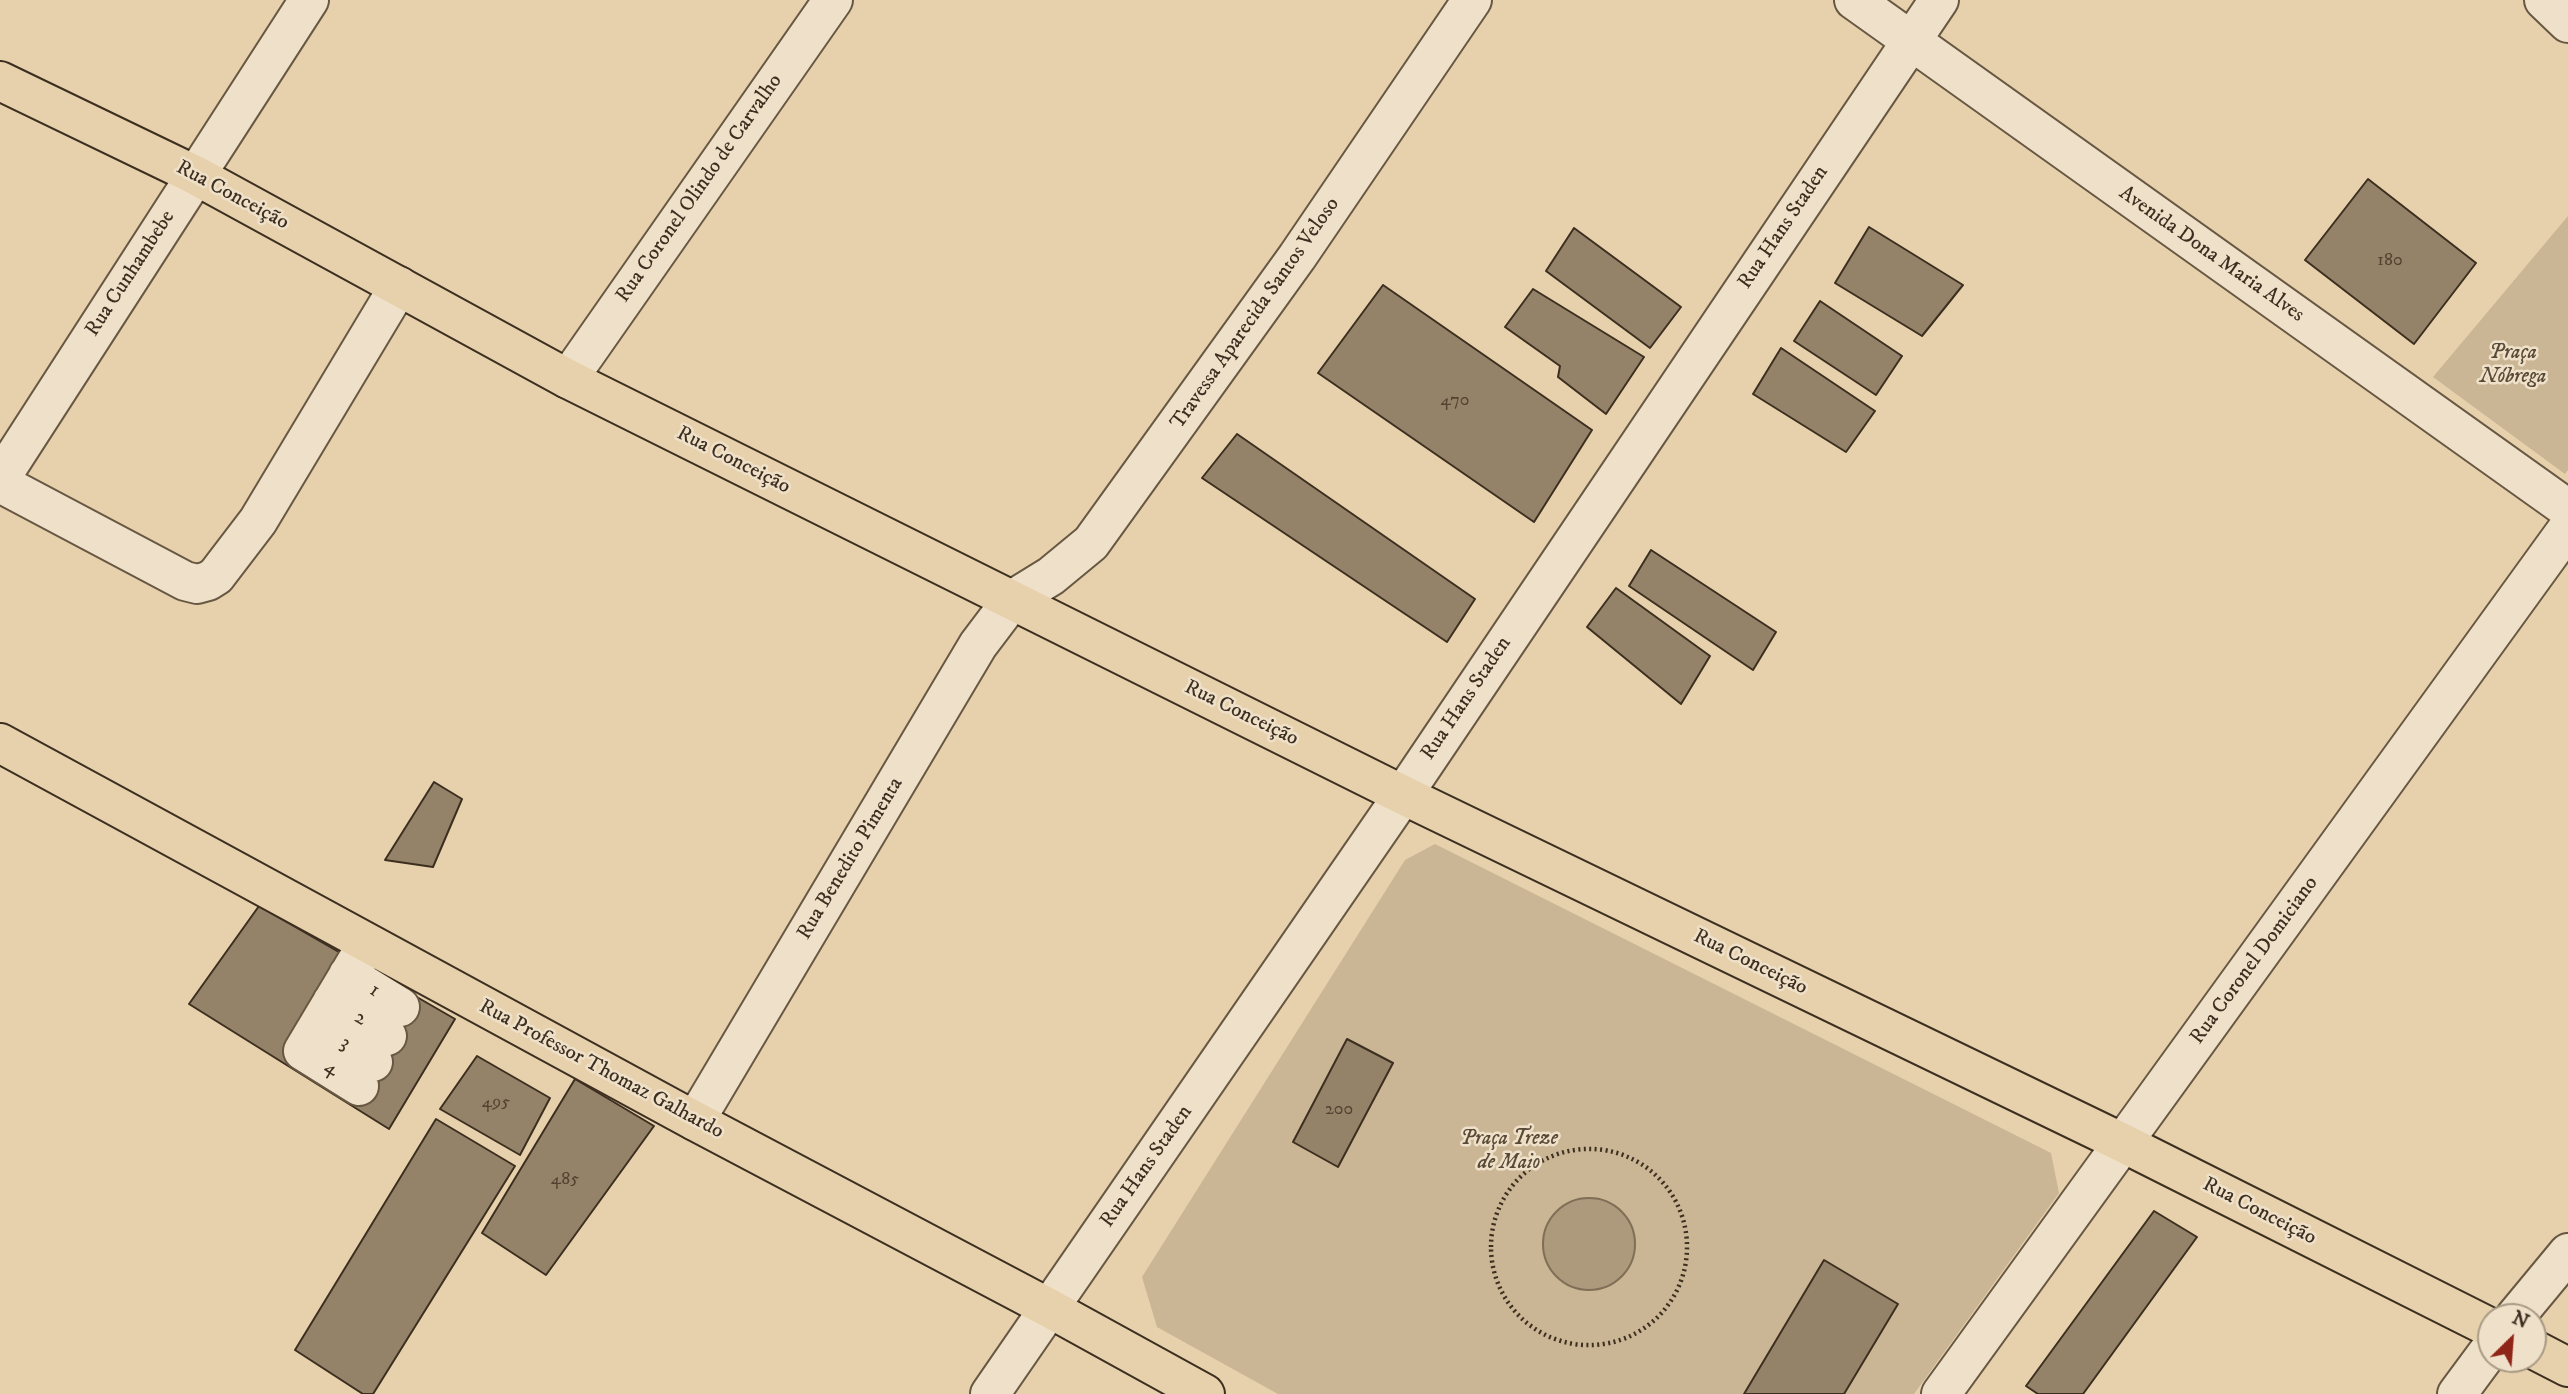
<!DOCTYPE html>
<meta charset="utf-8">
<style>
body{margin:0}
#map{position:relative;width:2568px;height:1394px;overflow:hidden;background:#e7d1ac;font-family:"IM FELL DW Pica",serif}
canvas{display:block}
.north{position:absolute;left:2477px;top:1303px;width:70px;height:70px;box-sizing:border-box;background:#efe1c9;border:2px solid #a89a85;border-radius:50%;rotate:25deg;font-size:19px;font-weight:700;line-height:28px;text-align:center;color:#3d2f20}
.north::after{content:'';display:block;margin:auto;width:24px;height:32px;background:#8f2418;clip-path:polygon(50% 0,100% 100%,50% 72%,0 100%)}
</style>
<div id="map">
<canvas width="2568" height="1394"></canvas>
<div class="north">N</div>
</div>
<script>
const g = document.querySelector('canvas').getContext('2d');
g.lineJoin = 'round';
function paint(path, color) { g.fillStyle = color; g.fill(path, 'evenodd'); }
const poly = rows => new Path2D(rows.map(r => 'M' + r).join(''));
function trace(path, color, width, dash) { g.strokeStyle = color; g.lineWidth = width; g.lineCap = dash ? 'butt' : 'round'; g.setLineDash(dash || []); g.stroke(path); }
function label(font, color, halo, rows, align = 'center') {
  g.font = font + ' "IM FELL DW Pica",serif'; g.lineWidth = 5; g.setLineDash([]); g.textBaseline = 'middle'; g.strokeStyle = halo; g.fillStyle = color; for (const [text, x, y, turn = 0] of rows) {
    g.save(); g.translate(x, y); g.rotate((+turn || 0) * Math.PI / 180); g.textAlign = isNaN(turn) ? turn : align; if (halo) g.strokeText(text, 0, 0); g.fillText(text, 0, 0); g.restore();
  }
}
const green = poly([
 [2568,216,2568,470,2565,474,2433,377],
 [1435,844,2051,1153,2059,1193,1914,1394,1278,1394,1157,1327,1142,1277,1405,860]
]);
const water = poly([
 '1543 1244a46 46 0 1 1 92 0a46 46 0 1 1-92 0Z'
]);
const building = poly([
 [2368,179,2476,263,2414,344,2305,260,2368,179],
 [1869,227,1963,285,1922,336,1835,283,1869,227],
 [1574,228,1681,307,1650,348,1546,271,1574,228],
 [1383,285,1592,430,1534,522,1318,373,1383,285],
 [1533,289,1644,357,1606,414,1558,377,1560,366,1505,327,1533,289],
 [1820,301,1902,356,1876,395,1794,341,1820,301],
 [1781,348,1875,411,1846,452,1753,394,1781,348],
 [1237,434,1475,599,1447,642,1202,478,1237,434],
 [1651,550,1776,632,1753,670,1629,586,1651,550],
 [1616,588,1710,656,1681,704,1587,627,1616,588],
 [434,782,462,799,433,867,385,860,434,782],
 [259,906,455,1019,389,1129,189,1004,259,906],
 [1347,1039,1393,1063,1338,1167,1293,1142,1347,1039],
 [477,1056,550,1098,520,1155,440,1109,477,1056],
 [575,1079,654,1126,546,1275,482,1233,575,1079],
 [436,1119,515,1166,373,1394,363,1394,295,1350,436,1119],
 [2154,1211,2197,1237,2083,1394,2038,1394,2026,1386,2154,1211],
 [1824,1260,1898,1304,1844,1394,1744,1394,1824,1260]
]);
const path = poly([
 '1491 1247a98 98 0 1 1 196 0a98 98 0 1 1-196 0Z'
]);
const minor = poly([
 [1854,0,2568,509],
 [2544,0,2568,23],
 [568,379,833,0],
 [0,479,309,0],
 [0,483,185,581,197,584,208,581,216,576,258,521,399,286],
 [348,975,400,1007],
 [332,1002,387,1036],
 [318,1027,373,1062],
 [359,1086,303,1051,367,944],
 [695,1121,978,645,1012,600,1051,576,1091,543,1297,257,1472,0],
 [2515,1317,2568,1253],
 [990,1394,1403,795,1939,0],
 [1941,1394,2568,528],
 [2457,1394,2491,1348]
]);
const major = poly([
 [0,81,195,175,568,379,1403,795,2123,1143,2491,1328],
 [0,743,695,1121,1049,1308,1205,1394],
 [2533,1349,2568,1367]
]);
const numberNames = [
 ["180",2390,261],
 ["470",1455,401],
 ["495",496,1103],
 ["200",1339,1110],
 ["485",565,1180]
];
const streetNames = [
 ["Rua Coronel Olindo de Carvalho",700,189,-55],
 ["Rua Conceição",232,196,28],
 ["Rua Hans Staden",1784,228,-56],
 ["Avenida Dona Maria Alves",2211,255,35],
 ["Rua Cunhambebe",131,274,-57],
 ["Travessa Aparecida Santos Veloso",1256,314,-55],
 ["Rua Conceição",733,461,27],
 ["Rua Hans Staden",1467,699,-56],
 ["Rua Conceição",1241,714,26],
 ["Rua Benedito Pimenta",851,859,-59],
 ["Rua Coronel Domiciano",2255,961,-54],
 ["Rua Conceição",1750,963,26],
 ["1",374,991,32],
 ["2",360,1019,32],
 ["3",345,1044,32],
 ["4",331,1069,32],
 ["Rua Professor Thomaz Galhardo",601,1070,28],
 ["Rua Hans Staden",1147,1167,-55],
 ["Rua Conceição",2259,1212,27]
];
const parkNames = [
 ["Praça",2513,354],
 ["Nóbrega",2513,378],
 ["Praça Treze",1509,1140],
 ["de Maio",1509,1164]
];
paint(green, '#cab594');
paint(water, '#ad9a7c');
trace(water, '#806f57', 2);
paint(building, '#958369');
trace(building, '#3d2f20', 2);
trace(minor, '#685843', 42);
trace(major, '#3d2f20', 42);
trace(path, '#3d2f20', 4.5, [2, 3.5]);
trace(minor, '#efe1c9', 38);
trace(major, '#e7d1ac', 38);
label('18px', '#534432', null, numberNames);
label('21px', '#3d2f20', '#efe1c9', streetNames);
label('italic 21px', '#594a37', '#efe1c9', parkNames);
</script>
